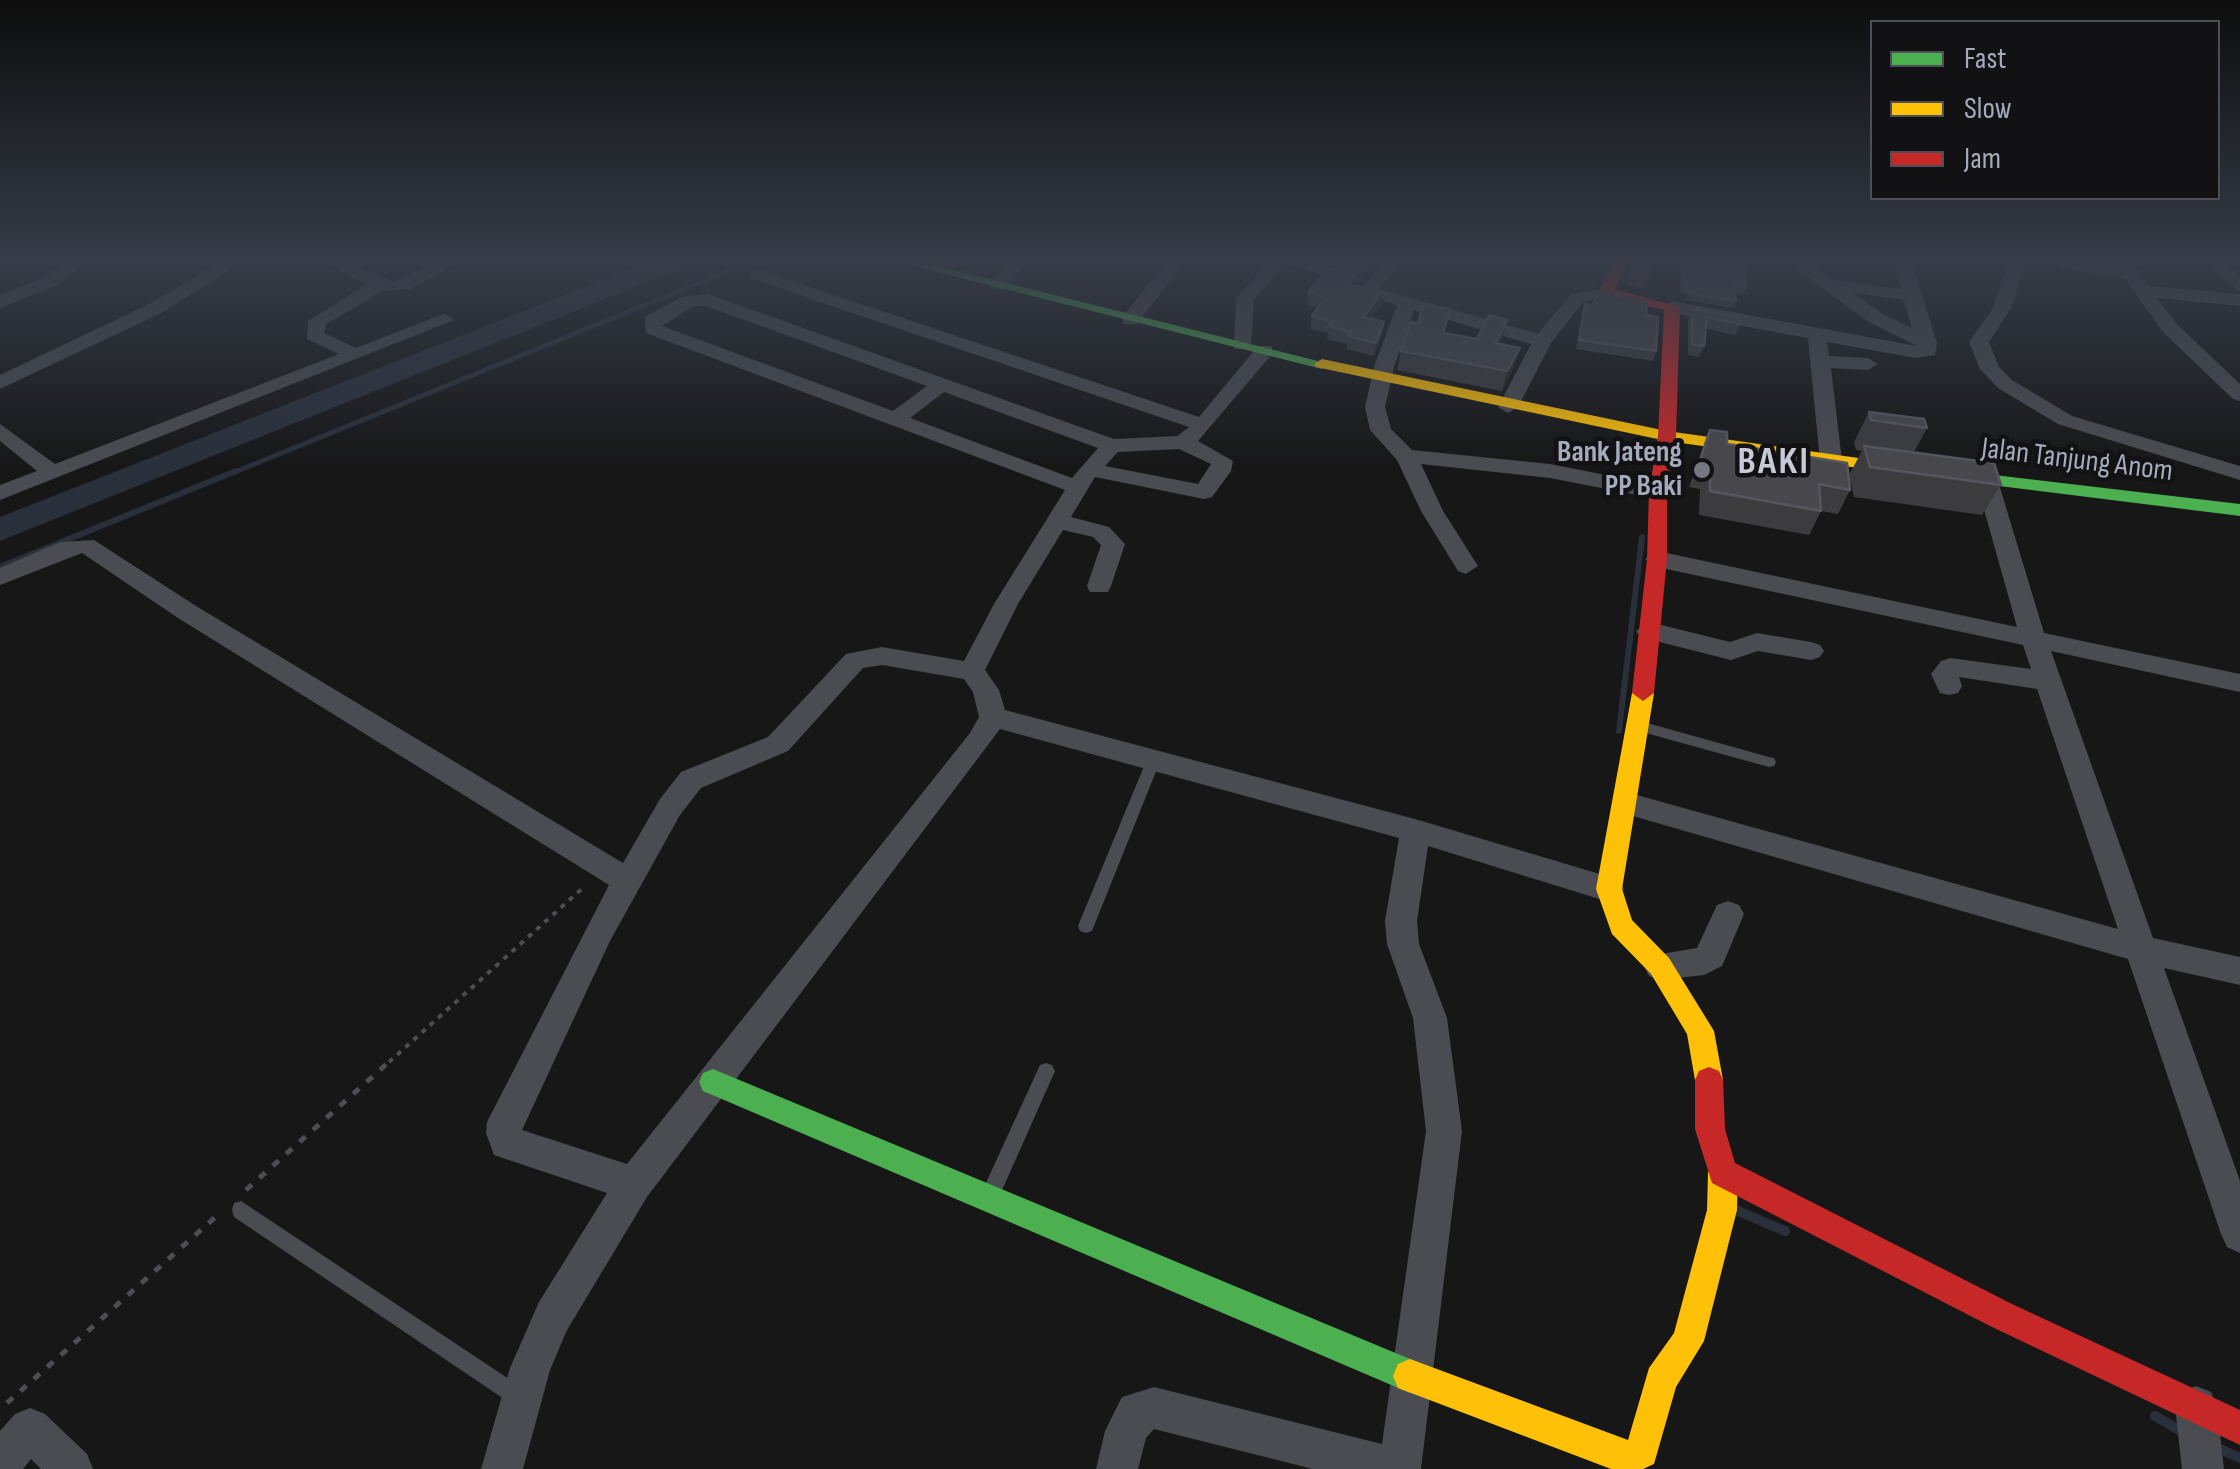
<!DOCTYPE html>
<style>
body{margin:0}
#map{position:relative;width:2240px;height:1469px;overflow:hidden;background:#171718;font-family:"Sofia Sans Condensed",sans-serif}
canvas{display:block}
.legend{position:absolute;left:1870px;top:20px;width:350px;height:180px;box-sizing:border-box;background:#121114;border:2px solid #4e4e56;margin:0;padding:12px 18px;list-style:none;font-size:30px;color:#a7aaba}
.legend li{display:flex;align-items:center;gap:20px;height:50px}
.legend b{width:50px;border:2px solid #4e4e56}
</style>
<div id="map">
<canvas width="2240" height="1469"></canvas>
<ul class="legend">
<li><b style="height:12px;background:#4caf50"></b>Fast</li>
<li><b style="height:12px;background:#ffc107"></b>Slow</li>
<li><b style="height:12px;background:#c62828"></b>Jam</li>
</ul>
</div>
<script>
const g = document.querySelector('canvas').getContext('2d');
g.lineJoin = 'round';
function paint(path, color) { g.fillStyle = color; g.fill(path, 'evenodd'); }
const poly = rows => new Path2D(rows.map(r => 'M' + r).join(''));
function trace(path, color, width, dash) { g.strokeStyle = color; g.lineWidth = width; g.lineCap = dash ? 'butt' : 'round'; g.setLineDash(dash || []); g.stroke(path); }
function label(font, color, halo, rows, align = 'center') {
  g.font = font + ' "Sofia Sans Condensed",sans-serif'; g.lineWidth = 9; g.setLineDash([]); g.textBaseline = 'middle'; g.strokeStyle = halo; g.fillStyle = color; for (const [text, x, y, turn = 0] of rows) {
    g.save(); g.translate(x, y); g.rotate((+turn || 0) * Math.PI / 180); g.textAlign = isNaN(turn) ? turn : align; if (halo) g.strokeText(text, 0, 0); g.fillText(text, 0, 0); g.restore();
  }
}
const green = poly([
 [1398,263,1611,263,1596,288,1569,296,1534,340,1368,295]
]);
const streamFar2 = poly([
 [230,474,748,263]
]);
const streamFar1 = poly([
 [0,567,236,471],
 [1619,731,1642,537]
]);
const stream = poly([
 [1738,1211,1785,1231],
 [2155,1416,2186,1434],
 [2213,1446,2240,1458]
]);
const river = poly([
 [646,263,684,263,680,269,0,541,0,517,646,263]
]);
const pathFar1 = poly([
 [389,1062,585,886]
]);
const path = poly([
 [246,1190,391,1060],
 [7,1403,220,1213]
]);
const lane = poly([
 [1640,721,1769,757,1774,758,1776,762,1774,766,1769,767,1635,730,1633,726,1640,721],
 [1154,754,1159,755,1161,759,1094,926,1092,931,1086,933,1080,931,1078,926,1147,759,1149,755,1154,754],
 [1046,1063,1052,1065,1055,1071,999,1197,992,1200,985,1197,983,1191,985,1185,1040,1065,1046,1063],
 [241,1201,527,1391,530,1398,527,1405,520,1408,513,1405,234,1217,232,1210,234,1203,241,1201]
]);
const street = poly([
 [66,263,87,263,57,285,0,308,0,295,45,277,66,263],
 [219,263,240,263,161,313,0,389,0,375,147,305,219,263],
 [329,263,351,263,393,282,434,263,456,263,411,289,382,291,326,324,324,333,356,348,438,316,445,314,454,320,0,500,0,485,37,471,0,441,0,424,55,464,339,354,307,339,308,321,366,285,329,263],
 [1008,263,1027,263,1003,289,991,289,988,285,1008,263],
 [1166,263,1184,263,1137,324,1123,324,1123,316,1166,263],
 [1267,263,1285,263,1254,300,1251,345,1248,349,1234,349,1236,299,1267,263],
 [1285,263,1314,263,1350,276,1341,281,1285,263],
 [1382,263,1400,263,1379,289,1538,334,1571,294,1611,287,1611,295,1583,302,1551,343,1518,407,1508,413,1498,407,1531,344,1414,310,1394,367,1385,407,1391,429,1412,450,1550,464,1666,487,1669,492,1666,497,1658,499,1550,478,1421,464,1443,511,1478,566,1466,574,1458,571,1421,511,1397,460,1370,430,1365,407,1374,367,1397,305,1358,291,1382,263],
 [1788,263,1809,263,1833,280,1901,289,1894,263,1912,263,1937,343,1935,355,1916,358,1827,342,1829,356,1868,358,1878,364,1868,370,1831,368,1842,461,1831,468,1820,461,1808,338,1672,313,1663,307,1672,301,1917,346,1869,322,1788,263],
 [1853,293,1904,300,1912,328,1883,314,1853,293],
 [2008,263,2026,263,2011,308,1989,342,1999,367,2012,380,2072,416,2240,466,2240,480,2058,424,1998,388,1980,369,1969,342,1993,308,2008,263],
 [2053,263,2116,267,2113,263,2131,263,2149,286,2240,294,2240,306,2157,298,2177,324,2240,384,2240,401,2233,399,2163,332,2125,279,2062,268,2053,263],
 [2205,263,2224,263,2240,277,2240,292,2205,263],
 [756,269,1199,417,1258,346,1272,346,1272,354,1198,441,1233,461,1231,471,1212,497,1204,499,1095,477,1071,517,1109,527,1125,544,1111,586,1108,592,1090,592,1087,586,1101,545,1093,537,1063,530,1018,604,985,670,999,690,1005,710,1415,819,1620,880,1624,889,1620,898,1609,902,1428,846,1417,921,1419,944,1447,1018,1462,1131,1421,1469,1313,1469,1154,1429,1146,1438,1138,1469,1096,1469,1105,1431,1122,1397,1154,1387,1382,1444,1426,1131,1413,1018,1387,944,1385,921,1399,838,1000,729,647,1197,567,1330,550,1370,523,1469,481,1469,510,1368,539,1302,607,1193,494,1155,486,1133,487,1122,609,885,178,618,82,553,0,585,0,568,60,542,94,540,196,606,623,863,660,799,681,772,768,737,846,654,882,647,964,661,994,604,1065,490,646,333,645,317,682,297,708,294,1114,439,1177,436,1189,427,750,278,750,270,756,269],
 [693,306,706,306,927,386,893,411,662,326,693,306],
 [944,392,1098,448,1072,478,910,418,944,392],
 [1179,449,1211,464,1198,484,1105,466,1118,452,1179,449],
 [882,665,964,679,973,692,979,717,970,733,627,1164,522,1130,610,941,680,815,701,788,788,751,863,668,882,665],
 [1987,474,1998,481,2044,633,2240,674,2240,692,2051,651,2153,938,2240,957,2240,985,2164,968,2240,1181,2240,1253,2227,1247,2221,1234,2128,959,1626,814,1616,811,1612,803,1616,795,1626,792,2118,929,2037,689,1959,677,1962,686,1958,693,1949,695,1940,693,1931,674,1941,661,1950,658,2031,669,2023,645,1657,567,1645,559,1657,551,2017,627,1976,481,1987,474],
 [1649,622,1730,642,1757,633,1811,642,1820,645,1824,651,1820,657,1811,660,1758,651,1731,660,1640,637,1636,631,1649,622],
 [1728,901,1739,905,1744,914,1722,966,1704,975,1660,980,1649,976,1644,966,1649,956,1697,948,1717,905,1728,901],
 [2196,1386,2211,1392,2217,1407,2224,1469,2182,1469,2175,1407,2181,1392,2196,1386],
 [30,1408,45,1414,87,1454,93,1469,41,1469,31,1459,23,1469,0,1469,0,1431,15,1414,30,1408]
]);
const fast = poly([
 [902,263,927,263,1330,364,1322,369,902,263],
 [1901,464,2240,504,2240,516,1895,473,1895,465,1901,464],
 [713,1069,1422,1364,1427,1376,1422,1388,1410,1393,703,1091,699,1082,703,1073,713,1069]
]);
const slow = poly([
 [1322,359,1667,431,1901,464,1910,469,1901,474,1667,441,1316,367,1314,364,1322,359],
 [1643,685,1654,693,1622,889,1632,920,1669,958,1714,1031,1723,1080,1719,1089,1709,1093,1699,1089,1695,1080,1687,1034,1651,974,1612,934,1596,889,1632,693,1643,685],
 [1723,1158,1734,1163,1738,1173,1737,1210,1704,1341,1676,1387,1654,1464,1643,1469,1611,1469,1398,1388,1393,1376,1398,1364,1410,1359,1628,1440,1649,1368,1674,1333,1707,1210,1708,1173,1712,1163,1723,1158]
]);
const jam = poly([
 [1615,263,1629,263,1614,289,1680,307,1676,436,1667,492,1667,559,1654,693,1643,701,1632,693,1647,559,1649,492,1658,436,1664,310,1600,294,1598,291,1615,263],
 [1709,1067,1719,1071,1723,1080,1725,1129,1735,1163,2012,1304,2240,1410,2240,1445,1990,1326,1712,1183,1695,1129,1695,1080,1699,1071,1709,1067]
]);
const wall = poly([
 [1329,263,1375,263,1355,285,1383,292,1381,305,1370,319,1382,335,1374,356,1346,349,1347,344,1327,339,1328,333,1310,329,1312,316,1317,308,1307,305,1308,292,1346,271,1329,264],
 [1679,263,1743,263,1746,288,1744,295,1736,294,1736,301,1733,308,1686,300,1688,294,1680,293],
 [1630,271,1648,275,1644,289,1626,285],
 [1585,304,1646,315,1656,351,1653,361,1576,349],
 [1692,309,1740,324,1735,335,1705,328,1704,346,1699,357,1688,355,1688,320],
 [1444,333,1477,339,1502,340,1500,344,1514,367,1502,391,1397,370,1401,351],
 [1869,412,1927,428,1914,452,2001,485,1982,515,1854,497,1849,475,1862,451,1856,450,1854,442],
 [1710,430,1727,444,1850,490,1838,514,1821,511,1809,535,1699,515,1700,489,1689,487]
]);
const shadedWall = poly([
 [1366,263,1375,263,1345,296,1347,284],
 [1383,292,1381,305,1361,330,1363,317],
 [1507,320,1502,340,1491,363,1496,343],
 [1384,322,1382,335,1374,356,1376,343],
 [1520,348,1514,367,1502,391,1507,371]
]);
const building = poly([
 [1355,263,1366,263,1347,284,1383,292,1363,317,1384,322,1376,343,1348,336,1351,332,1329,326,1333,321,1312,316,1326,297,1308,292,1330,268,1345,272,1355,264,1355,263],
 [1635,263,1649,264,1648,275,1630,271,1635,263],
 [1682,263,1743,263,1746,288,1735,286,1736,301,1689,293,1690,287,1683,286,1682,263],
 [1604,292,1647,302,1646,315,1658,317,1656,351,1579,340,1585,304,1592,306,1598,294,1604,292],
 [1423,305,1450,309,1443,333,1477,339,1489,315,1507,320,1496,343,1520,348,1507,371,1401,351,1411,322,1418,324,1423,305],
 [1692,309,1739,317,1740,324,1707,317,1704,346,1692,344,1692,309],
 [1869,412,1924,419,1927,428,1871,420,1869,412],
 [1710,430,1727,432,1727,444,1847,463,1850,490,1819,484,1821,511,1710,491,1710,465,1699,463,1710,430],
 [1864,446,1994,463,2001,485,1870,467,1864,446]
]);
const markers = [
 [1702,470,10,"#757781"]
];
const farPoinames = [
 ["Bank Jateng",1682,453],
 ["PP Baki",1682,487]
];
const farStreetnames = [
 ["Jalan Tanjung Anom",2077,461,7]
];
const farDistrictnames = [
 ["BAKI",1774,463]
];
paint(green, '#1d251f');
trace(streamFar2, '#29303b', 5);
trace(streamFar1, '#29303b', 6);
trace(stream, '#29303b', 10);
paint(river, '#29303b');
trace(pathFar1, '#4d4d52', 4, [5, 6]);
trace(path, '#4d4d52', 5, [8, 10]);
paint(lane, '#4b4c51');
paint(street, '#4b4c51');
paint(fast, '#4caf50');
paint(slow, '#ffc107');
paint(jam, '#c62828');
paint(wall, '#3c3c3f');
paint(shadedWall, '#28282a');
paint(building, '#48484c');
trace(building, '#56575e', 2.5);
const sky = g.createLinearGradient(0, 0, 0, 469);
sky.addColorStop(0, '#0d0d0d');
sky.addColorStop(0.56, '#363c48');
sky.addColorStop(1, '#363c4800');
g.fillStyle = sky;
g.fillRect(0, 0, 2240, 469);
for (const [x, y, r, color] of markers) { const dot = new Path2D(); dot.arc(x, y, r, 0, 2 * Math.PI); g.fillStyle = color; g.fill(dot); trace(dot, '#121114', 4); }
label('bold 30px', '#a7aaba', '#121114', farPoinames, 'right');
label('30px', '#a7aaba', '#121114', farStreetnames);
g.letterSpacing = '2.5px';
label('bold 38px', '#c9cad5', '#121114', farDistrictnames);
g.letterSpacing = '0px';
</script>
